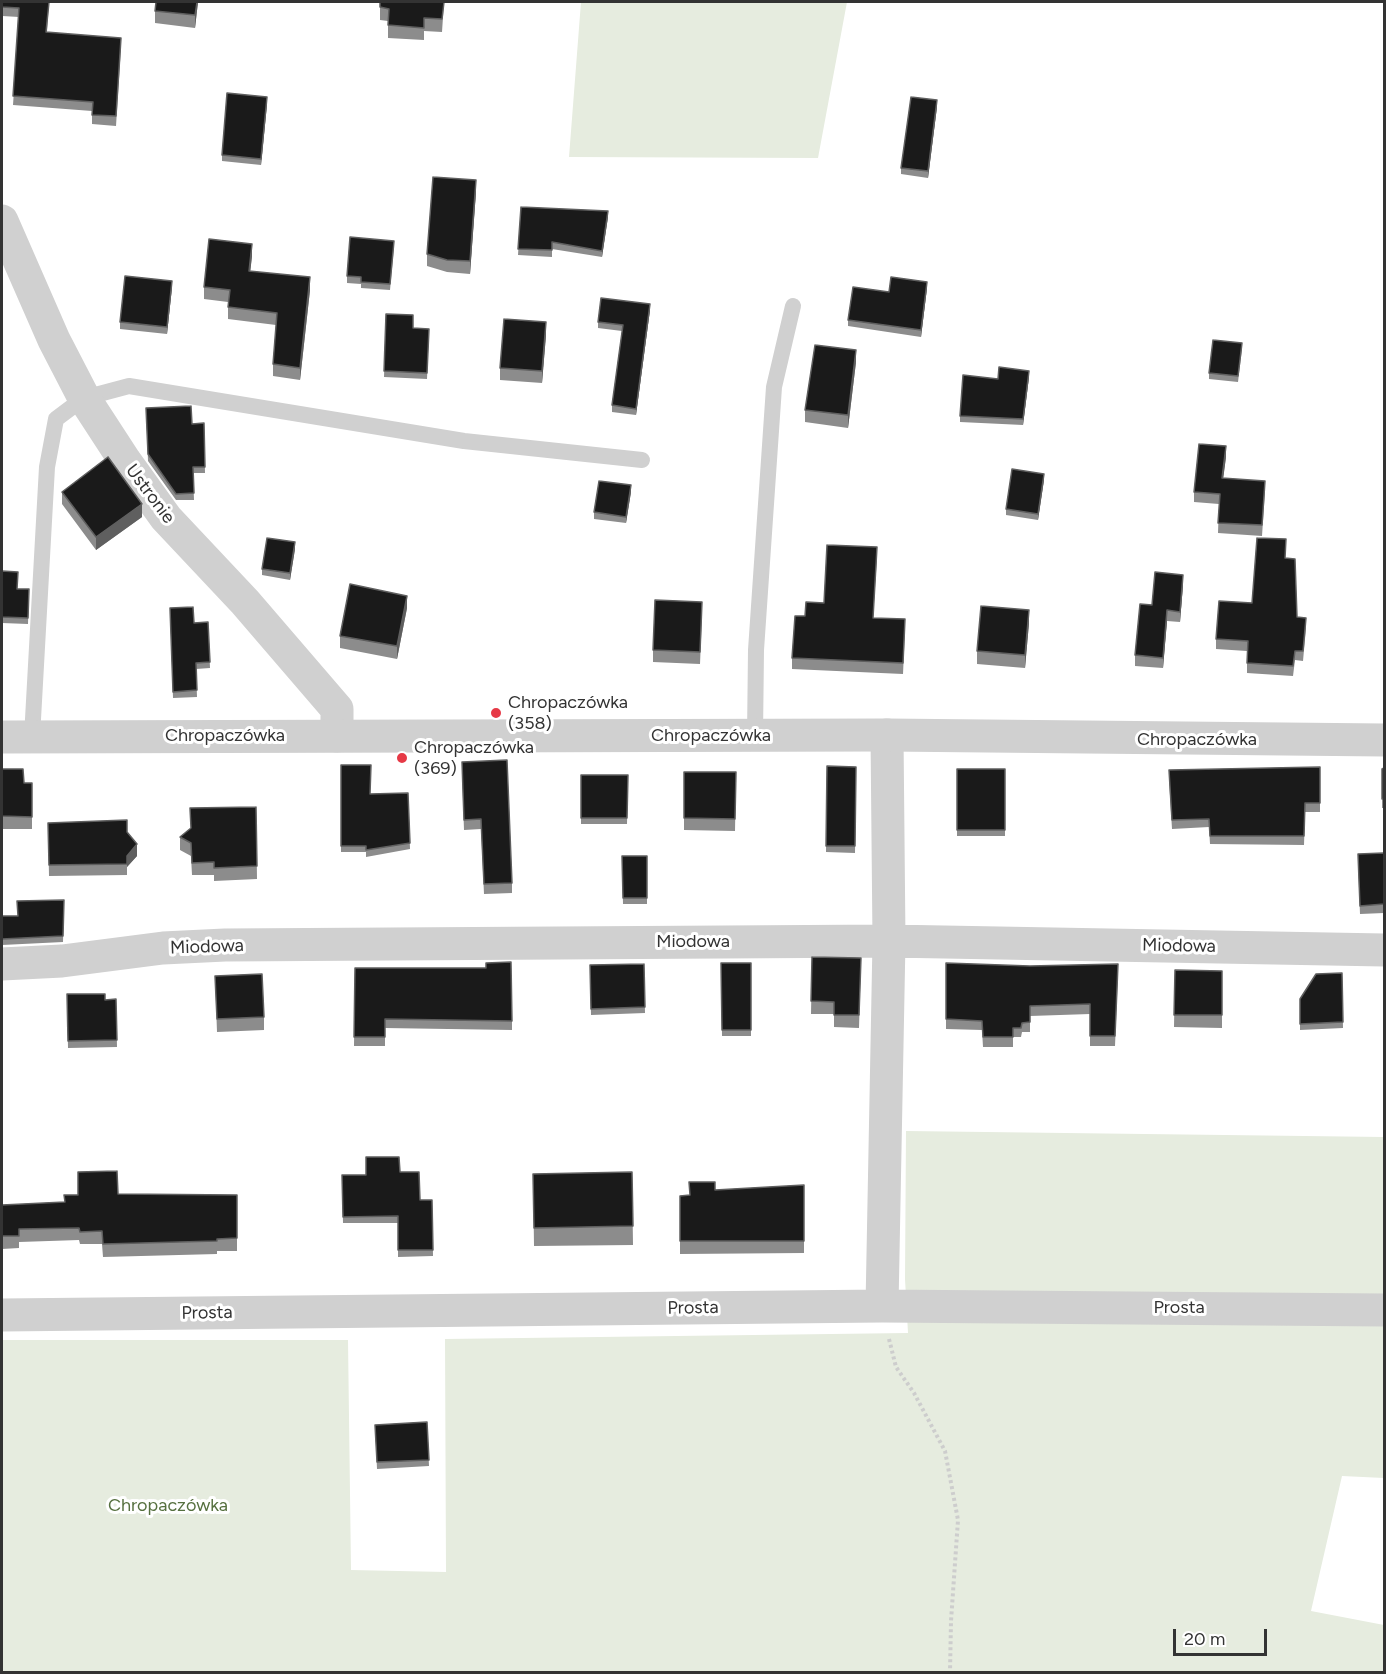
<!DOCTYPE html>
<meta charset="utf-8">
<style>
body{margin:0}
#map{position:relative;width:1386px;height:1674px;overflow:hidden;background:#fff;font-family:Figtree,sans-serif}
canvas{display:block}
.frame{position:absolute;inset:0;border:3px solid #333;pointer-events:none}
.scale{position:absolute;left:1173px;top:1629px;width:94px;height:27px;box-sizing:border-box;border:3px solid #333;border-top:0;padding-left:8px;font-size:18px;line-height:21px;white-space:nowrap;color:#333;-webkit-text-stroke:4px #fff;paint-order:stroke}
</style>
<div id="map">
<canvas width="1386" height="1674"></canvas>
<div class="frame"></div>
<div class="scale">20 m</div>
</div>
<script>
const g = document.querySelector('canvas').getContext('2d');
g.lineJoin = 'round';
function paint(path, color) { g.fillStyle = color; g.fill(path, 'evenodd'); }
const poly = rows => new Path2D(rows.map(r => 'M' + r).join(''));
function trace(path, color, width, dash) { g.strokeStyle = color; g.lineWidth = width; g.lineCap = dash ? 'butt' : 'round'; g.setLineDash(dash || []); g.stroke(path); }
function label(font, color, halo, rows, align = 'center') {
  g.font = font + ' Figtree,sans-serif'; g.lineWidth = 6; g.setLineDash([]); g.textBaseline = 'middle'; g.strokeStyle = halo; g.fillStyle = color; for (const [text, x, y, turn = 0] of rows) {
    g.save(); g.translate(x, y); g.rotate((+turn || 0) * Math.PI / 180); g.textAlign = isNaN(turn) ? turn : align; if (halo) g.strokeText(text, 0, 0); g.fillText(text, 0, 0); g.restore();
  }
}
const green = poly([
 [581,2,847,2,818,158,569,157],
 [906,1131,1384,1137,1384,1478,1342,1476,1311,1611,1384,1625,1384,1672,2,1672,2,1340,348,1340,351,1570,446,1572,445,1339,908,1333,905,1279]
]);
const path = poly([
 [889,1339,896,1367,914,1393,945,1451,958,1520,951,1621,950,1672]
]);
const service = poly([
 [755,736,756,650,774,387,793,306],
 [32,737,47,467,56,419,84,398,129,386,464,441,642,460]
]);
const minor = poly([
 [2,221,54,340,84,398,125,461,166,518,245,602,337,709,337,736],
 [2,964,62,961,163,948,225,945,889,941,1384,950],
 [882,1306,889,941,887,735],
 [2,1315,882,1306,1384,1310]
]);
const tertiary = poly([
 [2,737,887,735,1384,740]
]);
const wall = poly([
 [2,2,49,2,47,32,121,47,116,126,92,124,92,111,13,105,19,17,2,16],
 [198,2,195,28,155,23,155,11],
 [380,2,444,2,442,32,424,31,424,40,388,38,388,21,380,20],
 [267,104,261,165,222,161,222,155],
 [937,107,928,178,901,174,901,168],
 [476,192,470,274,447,272,427,266,427,254],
 [521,207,608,217,602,257,552,249,552,257,518,255],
 [394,247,390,290,361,288,361,284,347,283,347,276],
 [252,256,250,272,310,290,300,380,273,376,273,364,276,325,228,319,228,302,204,299,204,287],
 [172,287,167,334,120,329,120,322],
 [927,288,921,337,848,326,848,320,889,292],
 [650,310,636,415,612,412,612,405,622,331,598,328,598,322],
 [386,314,413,328,429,329,427,379,384,377],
 [546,335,542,383,500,380,500,368],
 [1242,349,1238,382,1209,379,1209,373],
 [856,362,848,428,805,422,805,410],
 [1029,377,1023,425,960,422,960,416,998,379],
 [146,408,192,424,204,423,205,473,193,473,194,500,176,500,148,461],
 [1226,457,1223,478,1265,491,1262,536,1218,533,1219,504,1194,502,1194,492],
 [1044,480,1038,520,1006,515,1006,509],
 [62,492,142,517,96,550,62,504],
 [631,492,626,523,594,519,594,512],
 [295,549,290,580,262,575,262,569],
 [877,558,873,618,905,630,903,674,792,669,792,658,805,616,824,603],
 [1286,559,1297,617,1306,628,1303,661,1295,660,1293,676,1247,673,1247,651,1216,649,1216,639,1252,603],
 [2,571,18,589,29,589,28,624,2,623],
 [1183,585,1180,622,1167,621,1163,668,1135,666,1135,655,1152,605],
 [170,608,194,623,208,622,210,668,196,669,197,697,173,698],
 [407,608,397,659,340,648,340,636],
 [702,615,700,664,653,662,653,650],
 [1029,623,1025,668,977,664,977,651],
 [341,765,370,794,408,793,410,849,366,857,366,852,341,852],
 [827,766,856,767,855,853,826,852],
 [1320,767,1320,812,1305,812,1304,845,1210,844,1209,827,1172,829,1169,779],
 [1384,768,1384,808,1382,808,1382,769],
 [2,769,24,783,32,783,32,829,2,829],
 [957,769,1005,769,1005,836,957,836],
 [462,772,512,883,512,893,484,894,481,829,464,830],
 [684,772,736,772,735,831,684,830],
 [581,775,628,775,627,824,581,824],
 [256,807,257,879,214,881,214,875,192,875,191,856,180,850,180,837],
 [48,823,127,832,137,856,127,867,127,875,49,876],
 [1384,853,1384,913,1360,914,1358,863],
 [622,856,647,856,647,904,623,904],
 [64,900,63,942,2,945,2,916,17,916],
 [812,957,861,958,859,1028,834,1027,834,1014,811,1014],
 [721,963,751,963,751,1036,722,1036],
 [946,963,1118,973,1115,1046,1090,1046,1090,1014,1030,1016,1030,1032,1022,1032,1021,1037,1013,1037,1013,1047,983,1047,982,1030,946,1029],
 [644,964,645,1013,591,1015,590,965],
 [355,968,512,1021,512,1030,385,1028,385,1046,354,1046],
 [1175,970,1222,971,1222,1028,1174,1027],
 [1342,973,1343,1028,1300,1030,1300,999],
 [215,976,264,1017,264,1030,217,1032],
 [67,994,105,1000,116,999,117,1047,68,1048],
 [400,1172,420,1200,432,1200,433,1256,398,1257,398,1223,343,1223,342,1175,366,1175],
 [632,1172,633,1245,534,1246,533,1174],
 [804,1185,804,1253,680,1254,680,1196,689,1195,715,1190],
 [118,1194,237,1195,237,1251,217,1251,217,1254,103,1257,102,1244,80,1244,79,1240,19,1242,19,1248,2,1249,2,1205,64,1202],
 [427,1422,429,1466,377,1469,375,1425]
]);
const shadedWall = poly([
 [197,2,198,2,195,28,195,15],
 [267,97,267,104,261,165,261,159],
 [937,100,937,107,928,178,928,171],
 [476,180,476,192,470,274,470,261],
 [608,211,608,217,602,257,602,251],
 [252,244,252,256,249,283,249,271],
 [310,277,310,290,300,380,300,368],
 [172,281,172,287,167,334,167,327],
 [927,282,927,288,921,337,921,330],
 [650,304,650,310,636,415,636,409],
 [546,322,546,335,542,383,542,371],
 [856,350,856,362,848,428,848,415],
 [1029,371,1029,377,1023,425,1023,419],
 [1226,446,1226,457,1222,488,1222,478],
 [1044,474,1044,480,1038,520,1038,514],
 [631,485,631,492,626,523,626,517],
 [142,504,142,517,96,550,96,537],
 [295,542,295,549,290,580,290,573],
 [1183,575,1183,585,1180,622,1180,612],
 [407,596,407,608,397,659,397,646],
 [1029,610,1029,623,1025,668,1025,655],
 [1167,610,1167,621,1163,668,1163,658],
 [137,844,137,856,127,867,127,856]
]);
const building = poly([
 [2,2,49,2,46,32,121,38,116,116,92,115,93,102,13,96,19,8,2,7,2,2],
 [156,2,197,2,195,15,155,11,156,2],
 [380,2,444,2,442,19,424,18,424,28,388,25,389,9,380,7,380,2],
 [227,93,267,97,261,159,222,155,227,93],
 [911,97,937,100,928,171,901,168,911,97],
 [433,177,476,180,470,261,447,260,427,254,433,177],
 [521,207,608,211,602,251,552,242,552,250,518,249,521,207],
 [350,237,394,241,390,284,361,282,361,277,347,276,350,237],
 [209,239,252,244,249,271,310,277,300,368,273,364,277,313,228,307,230,290,204,287,209,239],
 [125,276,172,281,167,327,120,322,125,276],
 [891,277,927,282,921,330,848,320,853,287,889,292,891,277],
 [601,298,650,304,636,409,612,405,623,325,598,322,601,298],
 [386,314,413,315,413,328,429,329,427,373,384,371,386,314],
 [504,319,546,322,542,371,500,368,504,319],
 [1213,340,1242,343,1238,376,1209,373,1213,340],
 [815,345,856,350,848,415,805,410,815,345],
 [999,367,1029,371,1023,419,960,416,963,375,998,379,999,367],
 [191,406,192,424,204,423,205,467,193,467,194,493,176,494,148,454,146,408,191,406],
 [1199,444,1226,446,1222,478,1265,481,1262,525,1218,523,1220,494,1194,492,1199,444],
 [108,457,142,504,96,537,62,492,108,457],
 [1012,469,1044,474,1038,514,1006,509,1012,469],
 [599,481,631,485,626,517,594,512,599,481],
 [267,538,295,542,290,573,262,569,267,538],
 [1257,538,1286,539,1285,558,1295,559,1297,617,1306,618,1303,651,1295,651,1293,666,1247,663,1248,641,1216,639,1219,601,1252,603,1257,538],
 [827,545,877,547,873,618,905,619,903,663,792,658,795,616,805,616,806,602,824,603,827,545],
 [2,571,18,572,17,589,29,589,28,618,2,617,2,571],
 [1155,572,1183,575,1180,612,1167,610,1163,658,1135,655,1140,604,1152,605,1155,572],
 [350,584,407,596,397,646,340,636,350,584],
 [655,600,702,602,700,652,653,650,655,600],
 [981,606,1029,610,1025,655,977,651,981,606],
 [193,607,194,623,208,622,210,662,196,663,197,690,173,692,170,608,193,607],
 [507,760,512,883,484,884,481,819,464,820,462,762,507,760],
 [341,765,371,765,370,794,408,793,410,843,366,850,366,846,341,846,341,765],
 [827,766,856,767,855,846,826,846,827,766],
 [1320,767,1320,803,1305,803,1304,836,1210,836,1209,819,1172,820,1169,770,1320,767],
 [1384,768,1384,799,1382,799,1382,769,1384,768],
 [2,769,23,769,24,783,32,783,32,817,2,816,2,769],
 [957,769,1005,769,1005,830,957,830,957,769],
 [684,772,736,772,735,819,684,818,684,772],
 [581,775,628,775,627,818,581,818,581,775],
 [256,807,257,866,214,868,214,862,192,863,191,843,180,837,191,828,190,808,256,807],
 [127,820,127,832,137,844,127,856,127,864,49,865,48,823,127,820],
 [1384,853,1384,904,1360,906,1358,854,1384,853],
 [622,856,647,856,647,898,623,898,622,856],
 [64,900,63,936,2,939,2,916,18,916,17,901,64,900],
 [812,957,861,958,859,1015,834,1015,834,1002,811,1001,812,957],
 [511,962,512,1021,385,1019,385,1037,354,1037,355,968,486,968,486,963,511,962],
 [721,963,751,963,751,1030,722,1030,721,963],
 [946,963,1030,966,1118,964,1115,1036,1090,1036,1090,1004,1030,1006,1030,1022,1022,1023,1021,1028,1013,1028,1013,1037,983,1037,982,1021,946,1019,946,963],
 [644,964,645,1007,591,1009,590,965,644,964],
 [1175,970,1222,971,1222,1015,1174,1015,1175,970],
 [1342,973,1343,1022,1300,1024,1300,999,1316,974,1342,973],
 [262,974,264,1017,217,1019,215,976,262,974],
 [67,994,105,994,105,1000,116,999,117,1040,68,1041,67,994],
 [366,1157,399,1157,400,1172,419,1172,420,1200,432,1200,433,1250,398,1250,398,1216,343,1217,342,1175,366,1175,366,1157],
 [117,1171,118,1194,237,1195,237,1238,217,1239,217,1241,103,1244,102,1231,80,1232,79,1228,19,1229,19,1236,2,1236,2,1205,65,1202,64,1195,78,1195,78,1172,117,1171],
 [632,1172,633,1226,534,1228,533,1174,632,1172],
 [689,1182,715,1182,715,1190,804,1185,804,1241,680,1241,680,1196,690,1195,689,1182],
 [427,1422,429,1460,377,1462,375,1425,427,1422]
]);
const markers = [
 [496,713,6,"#e63946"],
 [402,758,6,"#e63946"]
];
const streetNames = [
 ["Ustronie",150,494,53],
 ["Chropaczówka",225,736],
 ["Chropaczówka",711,736],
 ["Chropaczówka",1197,740],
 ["Miodowa",693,942],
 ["Miodowa",1179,946,1],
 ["Miodowa",207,947,-2],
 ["Prosta",693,1308,-1],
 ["Prosta",1179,1308],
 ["Prosta",207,1313,-1]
];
const poiNames = [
 ["Chropaczówka",508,703],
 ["(358)",508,724],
 ["Chropaczówka",414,748],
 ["(369)",414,769]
];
const parkNames = [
 ["Chropaczówka",168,1506]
];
paint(green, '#e6ecdf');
trace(path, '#cdcdcd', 4, [3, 3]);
trace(service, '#d0d0d0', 16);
trace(minor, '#d0d0d0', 33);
trace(tertiary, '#d0d0d0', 33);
paint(wall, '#8c8c8c');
paint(shadedWall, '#5f5f5f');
paint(building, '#1a1a1a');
trace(building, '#5f5f5f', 1.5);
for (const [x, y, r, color] of markers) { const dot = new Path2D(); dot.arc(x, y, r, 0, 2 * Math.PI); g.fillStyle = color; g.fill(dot); trace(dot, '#fff', 2); }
label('18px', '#333', '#fff', streetNames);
label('18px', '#333', '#fff', poiNames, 'left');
label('18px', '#56703f', '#fff', parkNames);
</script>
